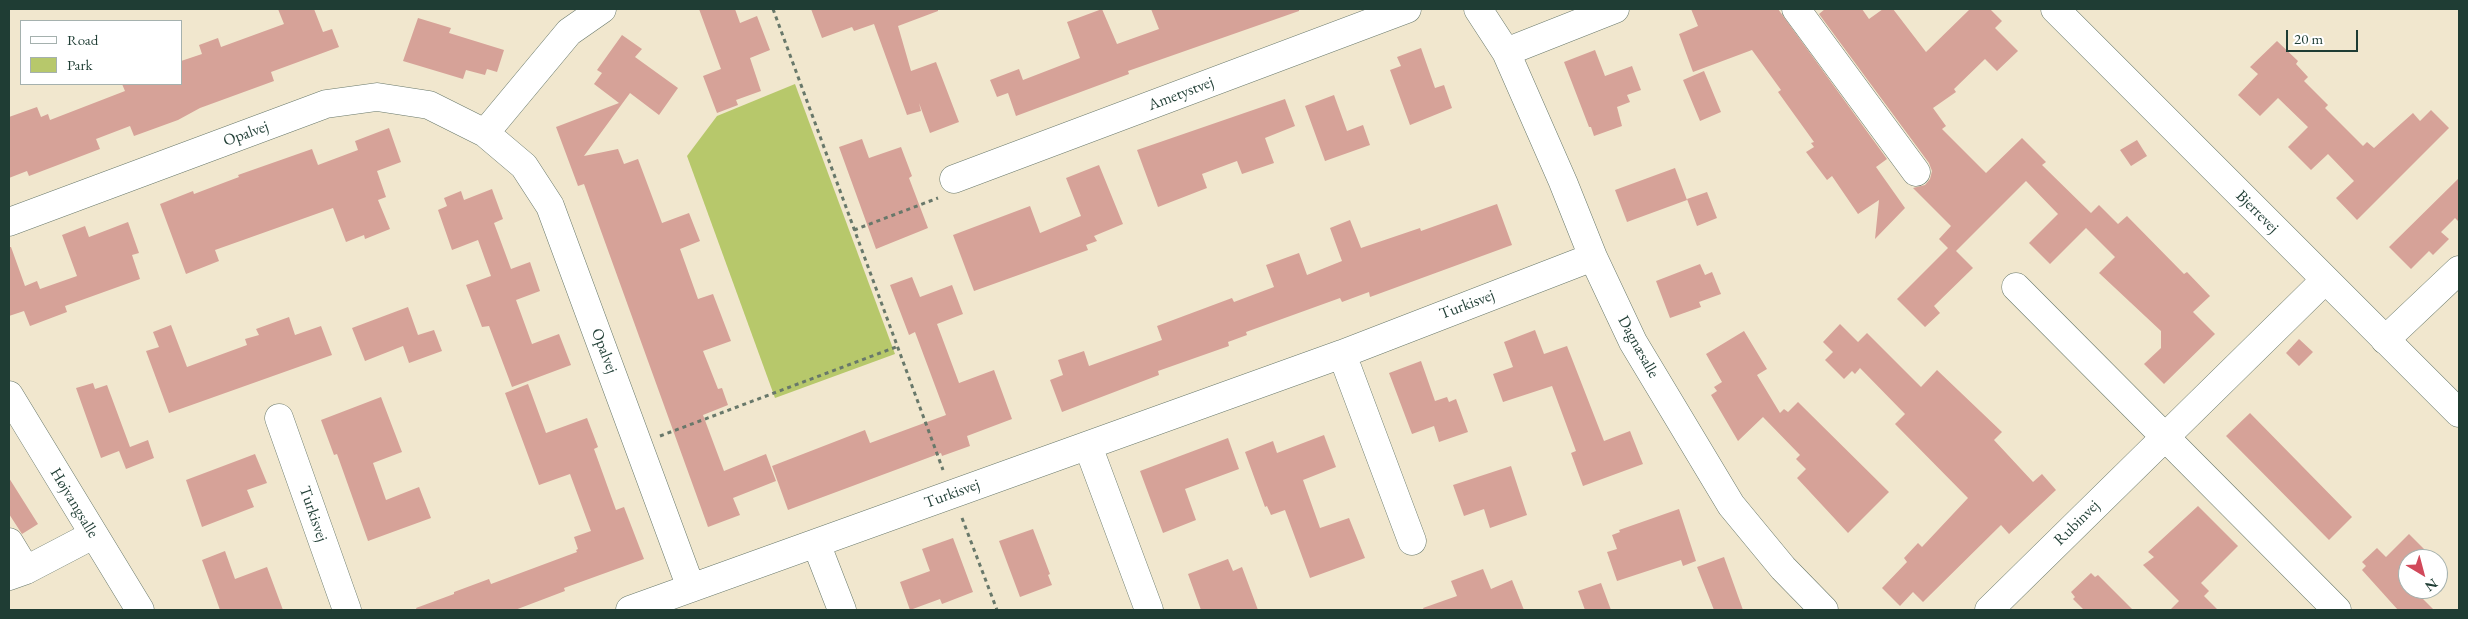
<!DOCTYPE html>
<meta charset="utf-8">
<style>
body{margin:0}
#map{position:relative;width:2468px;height:619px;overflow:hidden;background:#f1e7ce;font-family:"EB Garamond",serif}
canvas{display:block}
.frame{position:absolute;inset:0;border:10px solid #1f3d34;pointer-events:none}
.legend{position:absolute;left:20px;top:20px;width:162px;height:65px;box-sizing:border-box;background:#fff;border:1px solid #a5b1ae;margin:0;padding:6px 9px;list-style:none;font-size:15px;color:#1f3d34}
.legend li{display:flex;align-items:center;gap:10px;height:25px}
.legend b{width:25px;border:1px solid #a5b1ae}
.north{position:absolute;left:2398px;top:549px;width:50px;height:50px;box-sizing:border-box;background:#fff;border:1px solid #a5b1ae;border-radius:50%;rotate:143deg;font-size:14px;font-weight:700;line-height:20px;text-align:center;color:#1f3d34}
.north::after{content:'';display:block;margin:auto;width:18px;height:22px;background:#d1495b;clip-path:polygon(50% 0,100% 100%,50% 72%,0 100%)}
.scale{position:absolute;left:2286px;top:30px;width:72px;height:22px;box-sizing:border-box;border:2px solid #1f3d34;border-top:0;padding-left:6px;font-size:15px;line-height:18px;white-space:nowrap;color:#1f3d34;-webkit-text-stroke:4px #fff;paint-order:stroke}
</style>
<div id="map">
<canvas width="2468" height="619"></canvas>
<div class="frame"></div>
<ul class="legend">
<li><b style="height:6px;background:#fff"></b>Road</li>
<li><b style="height:14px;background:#b7c86b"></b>Park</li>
</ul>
<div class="north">N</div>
<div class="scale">20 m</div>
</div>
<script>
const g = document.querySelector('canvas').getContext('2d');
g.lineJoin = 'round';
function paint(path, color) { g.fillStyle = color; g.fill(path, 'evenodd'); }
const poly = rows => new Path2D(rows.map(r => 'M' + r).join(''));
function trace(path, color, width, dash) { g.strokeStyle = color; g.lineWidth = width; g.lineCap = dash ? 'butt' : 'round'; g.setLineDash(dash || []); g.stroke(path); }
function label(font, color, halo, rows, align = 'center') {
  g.font = font + ' "EB Garamond",serif'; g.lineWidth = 5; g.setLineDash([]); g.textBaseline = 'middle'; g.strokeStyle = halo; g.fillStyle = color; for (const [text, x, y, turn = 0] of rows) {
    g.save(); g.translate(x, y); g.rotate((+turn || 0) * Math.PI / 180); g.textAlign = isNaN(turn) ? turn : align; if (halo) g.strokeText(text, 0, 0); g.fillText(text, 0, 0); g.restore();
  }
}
const green = poly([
 [795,84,895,354,775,398,687,156,717,116]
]);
const building = poly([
 [278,9,314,9,323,32,332,29,339,47,271,72,274,81,200,108,178,120,134,136,130,126,96,139,100,149,29,176,27,171,9,178,9,117,37,107,41,117,48,114,50,120,125,91,122,84,181,84,181,61,202,54,199,45,218,38,221,47,284,24],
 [699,9,735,9,740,23,757,16,770,50,750,58,761,91,736,100,738,105,717,113,703,76,721,69],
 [811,9,938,9,938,11,898,26,911,71,936,62,959,122,930,133,919,103,921,111,907,115,874,24,854,31,852,27,822,38],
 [1102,9,1117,44,1159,29,1151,9,1299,9,1299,11,1128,71,1129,74,1016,116,1008,93,997,97,990,80,1019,69,1023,80,1080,58,1067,22],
 [1691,9,1778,9,1887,159,1876,167,1905,208,1875,239,1879,200,1858,214,1832,176,1827,180,1806,152,1814,147,1811,143,1814,142,1778,92,1781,90,1752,50,1693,72,1679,34,1698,26],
 [1825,9,1862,9,1869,19,1883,9,1893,9,1926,52,1970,9,1990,9,2002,21,1995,28,2018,51,1997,71,1985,59,1954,89,1956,92,1933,108,1946,126,1942,129,1986,173,2022,138,2046,162,2042,165,2091,213,2099,205,2118,224,2127,216,2184,274,2187,272,2210,296,2193,312,2215,334,2164,384,2144,364,2161,348,2161,331,2099,273,2115,257,2086,228,2050,264,2029,243,2058,214,2026,181,1956,251,1973,268,1934,306,1940,313,1925,327,1897,299,1948,248,1939,239,1951,226,1913,188,1925,185,1930,179,1932,171,1929,163,1819,14],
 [418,18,451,28,449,33,504,50,497,72,487,69,485,75,466,70,463,79,403,61],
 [622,35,642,49,635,57,678,88,659,115,630,93,584,156,618,149,624,164,638,159,662,223,689,213,700,241,680,249,698,299,713,294,731,341,703,351,718,389,722,388,728,405,703,415,724,471,766,454,776,481,733,498,740,515,708,527,584,184,578,186,556,127,619,103,594,84,602,73,597,70],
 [2277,41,2298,61,2296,64,2308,77,2304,81,2328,105,2325,108,2363,146,2367,142,2374,148,2413,113,2420,121,2431,110,2449,128,2357,220,2336,198,2354,181,2328,154,2311,170,2288,147,2308,127,2278,98,2260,116,2238,95,2258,74,2250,67],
 [1421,48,1435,88,1444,85,1452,108,1410,125,1390,70,1401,66,1397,57],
 [1595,50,1605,76,1632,66,1641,90,1627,95,1630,102,1617,107,1622,126,1594,136,1591,127,1589,127,1564,62],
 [1704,71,1721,112,1700,121,1683,80],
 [1334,95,1347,131,1363,125,1370,145,1325,161,1305,106],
 [1285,99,1295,126,1265,138,1274,163,1242,174,1237,161,1202,174,1207,188,1158,207,1137,150],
 [389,128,401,162,377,171,386,197,378,200,390,229,365,239,364,235,346,242,333,208,215,250,219,261,186,274,160,204,193,191,194,194,239,177,238,175,312,149,318,165,358,150,355,141],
 [862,139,869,158,901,147,912,176,909,178,928,228,876,249,839,147],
 [2137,140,2147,156,2131,166,2120,150],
 [1099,165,1123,224,1094,236,1097,241,1086,245,1088,250,974,291,953,235,1030,206,1040,233,1081,216,1066,178],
 [1675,168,1687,200,1627,222,1615,190],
 [2459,178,2459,222,2455,218,2441,232,2449,239,2433,255,2429,251,2411,269,2389,247],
 [492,189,503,219,494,223,511,269,530,262,540,291,516,300,532,344,559,334,571,365,512,387,489,326,482,327,466,285,491,276,478,240,452,250,438,210,447,206,444,198,461,191,464,200],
 [1707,192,1717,218,1697,226,1687,199],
 [1497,204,1512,245,1370,297,1369,292,1342,302,1340,298,1246,332,1247,335,1228,342,1229,346,1158,371,1159,375,1062,412,1050,380,1063,375,1058,360,1084,351,1089,366,1162,340,1157,326,1232,298,1234,302,1274,287,1266,265,1299,253,1307,275,1342,261,1330,228,1350,220,1361,248,1420,228,1421,231],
 [128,222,139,253,132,255,140,279,65,306,67,312,30,326,24,311,9,316,9,247,11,247,25,286,37,281,40,289,77,276,62,235,85,226,89,237],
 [1700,264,1705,275,1712,272,1721,294,1699,302,1701,307,1670,318,1656,281],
 [912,277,920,297,952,285,963,314,937,324,959,383,994,370,1012,419,967,436,970,446,942,456,941,453,788,510,772,466,865,430,870,443,946,415,915,332,909,335,890,285],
 [408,307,418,335,434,330,442,351,409,363,403,346,365,361,352,328],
 [289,317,295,335,321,326,332,355,169,413,146,351,159,347,153,332,171,325,187,367,247,345,245,339,259,335,256,329],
 [1840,324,1858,342,1867,333,1921,387,1937,370,2002,432,1994,440,2033,482,2042,474,2056,490,2009,534,2001,525,1923,602,1913,592,1900,606,1882,588,1907,562,1904,558,1918,543,1922,547,1968,498,1895,424,1905,414,1860,368,1855,374,1852,371,1844,379,1825,360,1833,352,1823,342],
 [1535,330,1544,354,1567,346,1604,441,1630,431,1643,464,1583,486,1571,453,1576,451,1552,386,1503,402,1493,374,1513,367,1504,342],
 [1744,331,1767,369,1757,375,1780,413,1784,409,1788,412,1798,402,1889,492,1848,533,1797,478,1806,469,1796,459,1800,455,1763,417,1738,441,1711,395,1717,391,1714,387,1722,382,1706,354],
 [2299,339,2313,352,2299,366,2286,353],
 [1421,361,1435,401,1447,397,1449,402,1456,399,1468,432,1439,442,1434,426,1412,434,1389,373],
 [93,383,95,389,107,385,130,447,148,440,154,458,126,469,119,451,101,458,76,388],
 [528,384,546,433,587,418,598,447,594,449,616,510,624,507,644,559,564,588,565,591,515,610,417,610,416,608,454,594,454,592,489,579,491,584,577,552,576,550,578,549,574,537,591,531,570,474,539,485,505,393],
 [381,397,402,452,373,463,386,500,419,487,431,518,368,541,337,454,334,455,321,420],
 [2250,413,2352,517,2329,540,2226,436],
 [1324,435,1336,467,1303,480,1320,528,1349,518,1365,558,1310,578,1285,510,1271,515,1267,506,1265,507,1245,452,1273,441,1277,453],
 [1228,438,1239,469,1185,489,1196,520,1163,533,1140,471],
 [255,454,267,483,247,490,254,507,202,527,186,480],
 [1511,466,1527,515,1490,528,1484,509,1464,516,1453,485],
 [9,478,38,524,22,534,9,514],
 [2198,506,2238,546,2201,583,2209,591,2204,596,2218,610,2170,610,2179,601,2143,565,2154,557,2148,552],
 [1679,509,1696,561,1683,566,1681,560,1617,581,1607,552,1617,549,1612,535,1620,532,1619,530],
 [1033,529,1050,574,1048,575,1052,585,1020,597,999,541],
 [2409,534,2434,559,2408,559,2408,589,2417,589,2415,591,2434,610,2398,610,2362,570,2366,566,2362,562,2377,548,2386,557],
 [953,538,973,592,942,604,940,599,910,610,900,582,930,571,922,549],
 [225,551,235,579,267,567,283,610,220,610,202,560],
 [1724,557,1743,610,1714,610,1697,567],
 [1228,559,1233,571,1242,567,1258,610,1201,610,1188,574],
 [1483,569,1491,589,1512,580,1524,610,1424,610,1423,608,1457,596,1451,581],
 [2091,573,2095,577,2098,575,2133,610,2084,610,2073,599,2075,597,2071,592],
 [1601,583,1611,610,1585,610,1578,591]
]);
const path = poly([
 [773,9,943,470],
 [854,230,938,198],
 [660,436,896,347],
 [962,518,997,610]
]);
const minor = poly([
 [1478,9,1506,52,1563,182,1593,257,1633,342,1731,505,1783,568,1824,610],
 [1796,9,1916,172],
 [1506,52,1615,9],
 [485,133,569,32,602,9],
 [954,179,1407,9],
 [9,222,326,104,377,97,429,105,485,133,524,166,550,206,691,588],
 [2016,287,2337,610],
 [2385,340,2459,270],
 [1342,354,1412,541],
 [279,418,347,610],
 [1088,446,1149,610],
 [9,542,26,570],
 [816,543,842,610],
 [9,576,26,570,93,535],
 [630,610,1342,354,1593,257],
 [1989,610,2325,280]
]);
const tertiary = poly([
 [2055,9,2459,413],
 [9,395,140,610]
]);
const streetNames = [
 ["Ametystvej",1181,94,-21],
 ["Opalvej",246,134,-20],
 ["Bjerrevej",2257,212,45],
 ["Turkisvej",1467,305,-21],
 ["Dagnæsalle",1638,347,61],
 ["Opalvej",604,351,69],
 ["Turkisvej",952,494,-20],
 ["Højvangsalle",74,503,59],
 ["Turkisvej",313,514,71],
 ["Rubinvej",2077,523,-45]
];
paint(green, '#b7c86b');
paint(building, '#d6a298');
trace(minor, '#68786a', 29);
trace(tertiary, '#68786a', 29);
trace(path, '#68786a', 3, [4, 4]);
trace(minor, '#fff', 28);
trace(tertiary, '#fff', 28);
label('16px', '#1f3d34', '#fff', streetNames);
</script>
